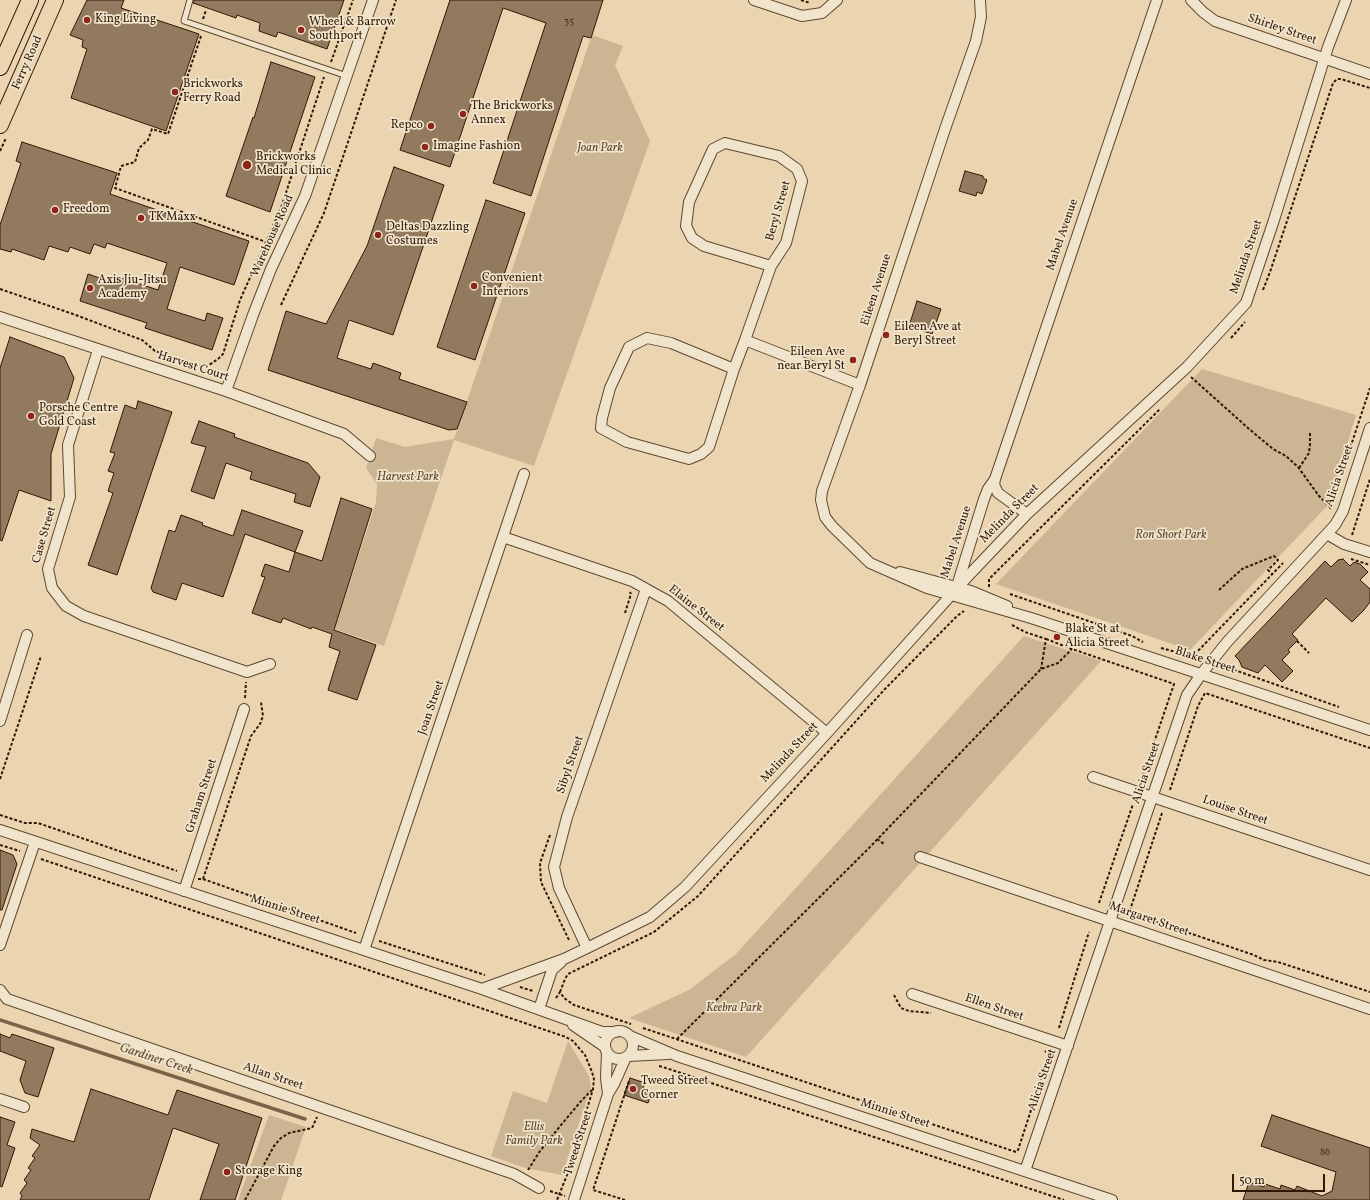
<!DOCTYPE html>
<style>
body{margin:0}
#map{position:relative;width:1370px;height:1200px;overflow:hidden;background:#ead5b0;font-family:Vollkorn,serif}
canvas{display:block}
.scale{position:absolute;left:1232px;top:1174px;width:93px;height:18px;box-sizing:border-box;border:2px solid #311806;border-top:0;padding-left:5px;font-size:12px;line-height:14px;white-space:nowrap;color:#311806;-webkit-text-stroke:3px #f1e4cc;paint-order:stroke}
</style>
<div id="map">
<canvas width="1370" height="1200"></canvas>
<div class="scale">50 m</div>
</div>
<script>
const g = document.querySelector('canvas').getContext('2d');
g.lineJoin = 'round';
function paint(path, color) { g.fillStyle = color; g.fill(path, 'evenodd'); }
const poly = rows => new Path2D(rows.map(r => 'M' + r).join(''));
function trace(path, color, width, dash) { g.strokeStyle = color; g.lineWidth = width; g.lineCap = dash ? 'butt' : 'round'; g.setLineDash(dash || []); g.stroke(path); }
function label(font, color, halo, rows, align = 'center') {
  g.font = font + ' Vollkorn,serif'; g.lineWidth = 3.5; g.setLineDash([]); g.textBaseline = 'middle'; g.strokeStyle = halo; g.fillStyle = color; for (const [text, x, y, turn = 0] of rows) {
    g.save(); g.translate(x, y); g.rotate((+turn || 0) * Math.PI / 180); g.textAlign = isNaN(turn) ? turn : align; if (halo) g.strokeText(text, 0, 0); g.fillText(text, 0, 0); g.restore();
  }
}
const green = poly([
 [592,35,623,46,615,65,650,141,534,466,454,440,384,646,335,629,376,502,377,484,366,468,376,438,405,447,454,439],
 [1202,369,1356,415,1329,504,1190,650,996,584],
 [1024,636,1101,661,746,1057,629,1018,689,990,736,954],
 [568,1041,589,1076,591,1087,562,1175,525,1168,491,1156,513,1091,547,1103],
 [269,1115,306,1127,281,1200,238,1200]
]);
const stream = poly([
 [0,1020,305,1119]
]);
const building = poly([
 [87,0,124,0,121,8,199,34,166,131,71,98,87,49,82,47,83,40,70,35,87,0],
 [194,0,344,0,327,49,278,32,276,37,259,31,260,23,237,15,236,18,193,3,194,0],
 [450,0,603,0,591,38,583,36,531,196,493,183,546,23,503,8,450,167,400,150,450,0],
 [271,62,315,77,270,212,226,196,253,117,254,118,271,62],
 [22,142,117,173,110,194,249,241,234,285,180,267,167,309,205,321,207,313,223,318,212,350,145,328,147,323,80,301,88,274,120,285,122,278,158,290,167,263,107,243,105,248,94,244,90,254,70,247,68,252,49,246,44,260,12,249,11,252,0,249,0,225,21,163,16,161,22,142],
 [394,167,444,185,393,335,349,320,337,358,371,369,373,363,401,373,399,379,467,402,457,429,449,430,268,370,286,311,326,324,367,246,394,167],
 [965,171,983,176,983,178,987,180,982,194,977,192,976,196,959,191,965,171],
 [486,200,525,213,475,360,437,347,486,200],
 [917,301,941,309,932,334,909,326,917,301],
 [10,337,64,357,74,378,51,454,51,501,19,490,2,541,0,540,0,368,10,337],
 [138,401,172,412,117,575,88,565,113,493,108,491,114,473,108,471,115,453,110,452,125,405,136,409,138,401],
 [199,421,235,434,234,437,308,463,320,477,310,507,294,502,296,494,250,479,252,472,226,463,214,499,191,491,206,447,191,443,199,421],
 [341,498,372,509,334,630,376,645,357,700,328,690,340,651,329,647,332,634,312,627,311,629,283,618,281,623,252,613,265,577,261,576,265,564,289,572,295,552,322,561,341,498],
 [242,510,303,531,295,552,245,534,223,597,182,583,176,600,153,592,151,588,169,530,175,532,181,515,203,523,202,525,233,536,242,510],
 [1343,559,1350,566,1354,562,1360,564,1368,572,1360,580,1370,589,1370,602,1364,610,1352,622,1326,598,1292,634,1298,640,1288,650,1290,652,1282,660,1293,671,1282,682,1265,665,1258,673,1242,667,1239,660,1235,656,1273,616,1325,561,1331,567,1338,560,1343,559],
 [0,850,13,855,17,864,2,910,0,910,0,850],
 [0,1034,10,1038,12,1034,54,1048,38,1097,25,1093,20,1080,26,1061,0,1051,0,1034],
 [630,1078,645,1083,642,1091,651,1094,648,1103,624,1095,630,1078],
 [91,1089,168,1115,177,1090,262,1118,235,1200,200,1200,219,1144,173,1128,149,1200,20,1200,22,1196,20,1193,27,1183,24,1180,31,1170,28,1168,35,1158,32,1156,40,1145,30,1138,32,1129,74,1142,91,1089],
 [1272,1115,1370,1148,1370,1200,1243,1200,1249,1182,1264,1187,1265,1184,1280,1189,1281,1185,1295,1190,1297,1186,1322,1196,1332,1191,1336,1172,1261,1146,1272,1115],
 [0,1117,15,1122,7,1145,15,1148,2,1187,0,1186,0,1117]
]);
const path = poly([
 [801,0,810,3],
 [203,19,206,10],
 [201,36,168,134,152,129,148,140,139,148,135,162,121,166,115,188,266,242],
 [331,62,353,0],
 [0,151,6,138],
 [0,289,73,314,142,340,155,351,197,365,209,365,218,359,223,354,240,300,281,208,324,77],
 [1263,290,1270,272,1333,83,1337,79,1341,79,1370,88],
 [281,305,324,213,396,0],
 [1231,338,1245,322],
 [1191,377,1248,428,1273,449,1286,456,1298,467,1319,496,1331,508],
 [1299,468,1309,453,1310,444,1310,433],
 [1330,509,1370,388],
 [1352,535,1370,479],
 [1351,559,1370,565],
 [989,587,989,579,1160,409],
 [1219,590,1242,569,1274,556,1278,560,1268,570,1272,574],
 [1010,594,1132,636,1143,642],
 [625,613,631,594,630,592],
 [1012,625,1025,632,1046,639,1041,669],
 [1046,639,1072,649,1174,684,1141,781],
 [1297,641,1309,653],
 [1161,648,1191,656,1195,654,1283,563],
 [1229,668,1339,707],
 [245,698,246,682],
 [0,779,41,656],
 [1170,790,1198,706,1205,693,1370,748],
 [1162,813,1130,910,1139,916,1254,955,1264,960,1278,962,1370,992],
 [0,815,25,823,38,823,177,871],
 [550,835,540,863,541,882,569,940],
 [877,839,884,844],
 [0,845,20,851],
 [41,859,566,1037,573,1041,585,1055,592,1072,594,1079,593,1089,567,1175,557,1200],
 [198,879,203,879,356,933],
 [203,879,251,736,260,724,263,716,261,702],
 [1099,903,1133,804],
 [379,941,485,975],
 [520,987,533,991],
 [560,992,565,979,568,974,654,932,698,896,884,690,957,616,964,611],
 [894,995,901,1008,909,1011,931,1013],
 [556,998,560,992,564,998,574,1005,631,1024],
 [643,1028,1016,1152,1018,1150,1049,1055,1045,1051],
 [1059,1028,1089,932],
 [677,1039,869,848,1041,669,1058,663,1072,649],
 [659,1066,666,1068,1064,1200],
 [528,1170,540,1151,561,1125,582,1100,592,1090],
 [550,1191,565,1196],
 [245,1200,274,1146,281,1138,289,1133,312,1128,317,1117],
 [625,1200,593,1190,629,1081]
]);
const lane = poly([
 [190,0,184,21,347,76]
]);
const street = poly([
 [754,0,802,16,822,13,837,0],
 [980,0,981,17,976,41,945,129,860,385,822,491,821,500,825,517,832,526,870,563,927,588,1031,618,1370,730],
 [1191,0,1203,12,1215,21,1370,74],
 [771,266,704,246,692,238,686,226,689,202,713,149,725,143,779,156,797,169,802,181,786,243,771,266,745,340,860,385],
 [0,317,226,391,344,434,370,456],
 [98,350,68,445,70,497,48,569,52,588,66,606,84,616,247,672,270,664],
 [734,369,671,343,647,338,629,347,610,388,602,418,601,428,627,442,689,459,701,454,709,447,734,369,745,340],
 [226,391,253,315,271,269,305,196,373,0],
 [1027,514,998,493,994,485,995,479,1157,0],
 [1327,534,1344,544,1370,552],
 [503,537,632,581,668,601,827,733],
 [900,572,971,591,1007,606],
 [957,586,984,499,988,489,995,479],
 [0,721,27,635],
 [1093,777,1370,870],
 [0,830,482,989,602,1032,616,1032],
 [920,857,1370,1009],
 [184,891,244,709],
 [0,945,35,842],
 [587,948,559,888,554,867,567,817,646,589],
 [364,950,524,474],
 [482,989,564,959,587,948,650,917,685,887,827,733,970,574,1027,514,1187,367,1246,303,1273,223,1328,47,1346,0],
 [0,990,7,999,514,1174,539,1188],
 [912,994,1068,1046],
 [539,1009,552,970,561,962],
 [573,1025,605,1047],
 '605 1045a14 14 0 1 1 28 0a14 14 0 1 1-28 0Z',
 [630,1036,677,1056,1112,1200],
 [607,1052,606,1078,608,1094],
 [628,1056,668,1054],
 [0,1099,24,1107],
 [1025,1171,1187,695,1202,673,1228,641,1335,525,1343,511,1370,428],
 [574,1200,608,1094,614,1084,626,1057]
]);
const primary = poly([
 [0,67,30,0],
 [0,125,55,0]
]);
const markers = [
 [87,20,4,"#8f2418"],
 [301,30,4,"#8f2418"],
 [175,92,4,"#8f2418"],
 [463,114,4,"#8f2418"],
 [431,126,4,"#8f2418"],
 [425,147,4,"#8f2418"],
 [247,165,5,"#8f2418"],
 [55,210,4,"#8f2418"],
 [141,218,4,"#8f2418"],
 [378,235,4,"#8f2418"],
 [474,286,4,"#8f2418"],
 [90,288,4,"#8f2418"],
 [886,335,4,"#8f2418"],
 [853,360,4,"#8f2418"],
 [31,416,4,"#8f2418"],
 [1057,637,4,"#8f2418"],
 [633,1089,4,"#8f2418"],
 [227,1172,4,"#8f2418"]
];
const numberNames = [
 ["35",569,22],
 ["86",1325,1153]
];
const poiNames = [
 ["King Living",95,20],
 ["Wheel & Barrow",309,23],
 ["Southport",309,37],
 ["Brickworks",183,85],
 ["Ferry Road",183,99],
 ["The Brickworks",471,107],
 ["Annex",471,121],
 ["Repco",423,126,"right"],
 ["Imagine Fashion",433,147],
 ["Brickworks",256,158],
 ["Medical Clinic",256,172],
 ["Freedom",63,210],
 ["TK Maxx",149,218],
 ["Deltas Dazzling",386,228],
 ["Costumes",386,242],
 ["Convenient",482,279],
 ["Interiors",482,293],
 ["Axis Jiu-Jitsu",98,281],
 ["Academy",98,295],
 ["Eileen Ave at",894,328],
 ["Beryl Street",894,342],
 ["Eileen Ave",845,353,"right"],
 ["near Beryl St",845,367,"right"],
 ["Porsche Centre",39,409],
 ["Gold Coast",39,423],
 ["Blake St at",1065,630],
 ["Alicia Street",1065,644],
 ["Tweed Street",641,1082],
 ["Corner",641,1096],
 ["Storage King",235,1172]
];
const streetNames = [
 ["Shirley Street",1282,30,19],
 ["Ferry Road",28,63,-66],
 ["Beryl Street",779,211,-74],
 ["Mabel Avenue",1063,235,-71],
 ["Warehouse Road",273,236,-66],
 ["Melinda Street",1247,257,-71],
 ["Eileen Avenue",877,290,-72],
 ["Harvest Court",193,367,18],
 ["Alicia Street",1340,476,-71],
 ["Melinda Street",1010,514,-45],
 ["Case Street",45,535,-74],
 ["Mabel Avenue",957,542,-72],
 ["Elaine Street",696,609,38],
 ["Blake Street",1205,661,18],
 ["Joan Street",432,708,-71],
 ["Melinda Street",790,753,-47],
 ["Sibyl Street",571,765,-71],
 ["Alicia Street",1147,773,-71],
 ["Graham Street",202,796,-72],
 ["Louise Street",1235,811,19],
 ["Minnie Street",285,910,18],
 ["Margaret Street",1149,920,19],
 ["Ellen Street",994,1008,19],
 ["Allan Street",273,1077,19],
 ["Alicia Street",1043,1080,-71],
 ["Minnie Street",895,1114,18],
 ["Tweed Street",579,1143,-72]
];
const parkNames = [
 ["Joan Park",600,149],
 ["Harvest Park",408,478],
 ["Ron Short Park",1171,536],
 ["Keebra Park",734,1009],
 ["Ellis",534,1128],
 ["Family Park",534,1142]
];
const waterNames = [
 ["Gardiner Creek",156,1060,18]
];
paint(green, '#cbb593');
trace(stream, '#7a6349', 3.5);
paint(building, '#917a5e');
trace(building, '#311806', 1);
trace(lane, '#5f4730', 7);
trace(street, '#5f4730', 12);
trace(primary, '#311806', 18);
trace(path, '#311806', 2, [3, 2]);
trace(lane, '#f1e4cc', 5);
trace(street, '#f1e4cc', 10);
trace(primary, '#ead5b0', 16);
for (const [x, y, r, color] of markers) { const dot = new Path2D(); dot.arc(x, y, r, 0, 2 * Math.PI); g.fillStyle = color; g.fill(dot); trace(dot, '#f1e4cc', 1.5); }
label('10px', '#49301c', null, numberNames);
label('12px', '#311806', '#f1e4cc', poiNames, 'left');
label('12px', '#311806', '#f1e4cc', streetNames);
label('italic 12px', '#5f4730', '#f1e4cc', parkNames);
label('italic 13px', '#624a33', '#f1e4cc', waterNames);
</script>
